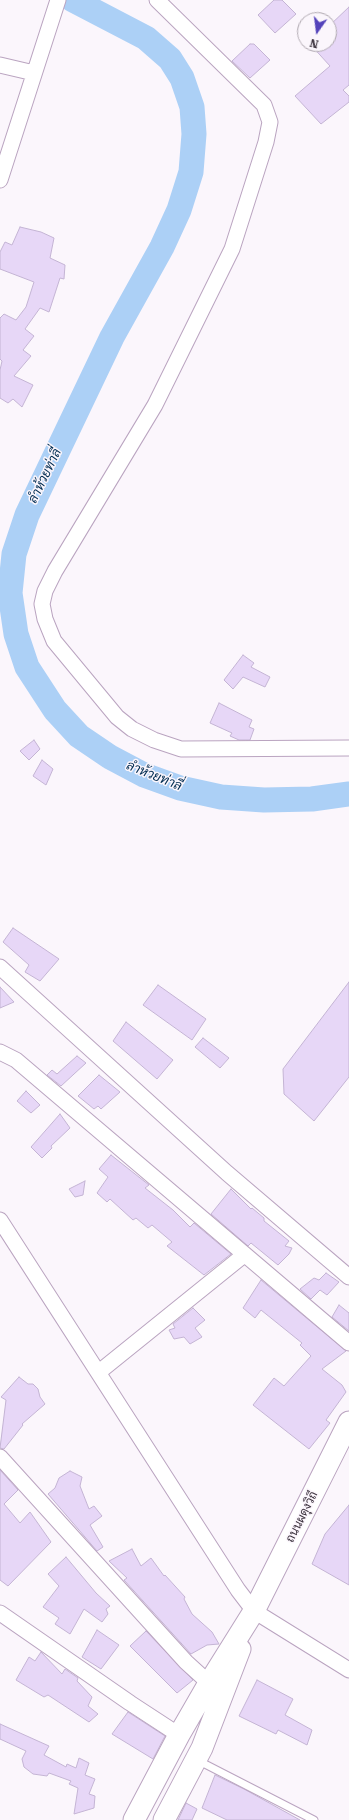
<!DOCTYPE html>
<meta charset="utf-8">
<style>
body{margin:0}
#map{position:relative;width:349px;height:1820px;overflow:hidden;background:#fbf6fc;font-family:"Roboto Serif",serif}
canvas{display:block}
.north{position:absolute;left:297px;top:12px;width:40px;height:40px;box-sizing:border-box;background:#fbf6fc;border:1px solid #afa8b0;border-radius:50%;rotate:194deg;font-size:11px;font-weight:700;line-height:16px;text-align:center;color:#3c333e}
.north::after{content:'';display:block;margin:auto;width:14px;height:18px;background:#5443bb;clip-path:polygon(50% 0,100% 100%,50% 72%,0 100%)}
</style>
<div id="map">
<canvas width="349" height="1820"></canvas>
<div class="north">N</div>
</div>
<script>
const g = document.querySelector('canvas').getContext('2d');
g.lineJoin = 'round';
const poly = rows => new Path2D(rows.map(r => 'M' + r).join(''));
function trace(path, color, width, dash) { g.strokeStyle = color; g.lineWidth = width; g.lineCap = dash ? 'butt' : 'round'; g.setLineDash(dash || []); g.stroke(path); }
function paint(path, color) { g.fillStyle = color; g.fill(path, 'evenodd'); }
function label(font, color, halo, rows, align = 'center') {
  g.font = font + ' "Roboto Serif",Sarabun,serif'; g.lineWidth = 3; g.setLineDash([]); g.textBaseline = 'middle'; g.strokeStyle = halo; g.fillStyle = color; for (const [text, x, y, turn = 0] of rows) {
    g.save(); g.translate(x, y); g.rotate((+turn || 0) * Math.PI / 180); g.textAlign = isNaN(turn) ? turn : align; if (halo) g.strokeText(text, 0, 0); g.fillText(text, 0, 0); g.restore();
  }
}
const river = poly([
 [73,0,146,38,170,59,182,78,192,107,194,134,191,172,179,210,162,247,112,337,27,515,14,554,10,593,16,634,27,667,55,710,79,736,110,757,144,775,180,788,221,797,264,800,312,799,349,794]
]);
const building = poly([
 [274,0,282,0,296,14,275,33,258,15,274,0],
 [349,7,349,85,343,90,349,96,349,102,321,124,295,96,330,66,310,44,329,44,329,26,349,7],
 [250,44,254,44,270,60,250,78,232,61,250,44],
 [20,227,41,232,54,238,50,258,65,265,64,279,60,278,49,312,40,308,25,329,34,336,23,350,31,356,14,376,33,385,22,407,13,399,8,403,0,398,0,370,2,361,0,359,0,318,4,314,16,320,26,307,34,282,0,269,0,252,5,242,12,245,20,227],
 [243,655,254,663,251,667,270,677,265,687,243,677,233,689,224,680,243,655],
 [219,703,252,720,249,727,254,729,250,740,239,740,230,736,232,733,210,723,219,703],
 [34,740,40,749,29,760,20,751,34,740],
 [42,760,53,769,46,785,33,776,42,760],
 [13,928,59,959,40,981,25,972,29,965,3,942,13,928],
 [349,982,349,1077,314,1121,284,1094,283,1069,349,982],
 [158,985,206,1019,192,1040,143,1005,158,985],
 [0,987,14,1002,0,1008,0,987],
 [126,1022,173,1060,157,1079,113,1041,126,1022],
 [203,1038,229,1058,220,1068,195,1047,203,1038],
 [77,1056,86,1063,61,1086,47,1075,52,1070,57,1074,77,1056],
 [99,1075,120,1092,101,1109,98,1106,94,1109,78,1096,99,1075],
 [26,1091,40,1105,31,1113,17,1101,26,1091],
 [60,1114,70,1128,51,1146,52,1148,42,1158,31,1147,60,1114],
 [111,1155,149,1185,145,1188,173,1210,190,1227,194,1223,231,1254,204,1275,167,1246,172,1242,152,1225,148,1228,136,1218,133,1220,110,1199,107,1202,97,1193,108,1177,99,1169,111,1155],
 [85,1181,83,1195,75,1197,69,1189,85,1181],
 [231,1189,251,1209,252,1208,264,1218,264,1221,289,1241,285,1246,292,1248,289,1254,278,1265,251,1243,248,1246,211,1214,231,1189],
 [326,1273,339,1282,327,1295,320,1290,311,1299,300,1289,314,1278,319,1280,326,1273],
 [261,1280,346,1351,322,1369,342,1385,346,1392,326,1420,330,1423,309,1449,253,1405,274,1378,284,1386,311,1356,300,1345,302,1343,261,1310,255,1318,243,1308,261,1280],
 [339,1305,349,1313,349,1331,332,1317,339,1305],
 [193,1308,205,1320,195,1328,202,1337,190,1344,184,1337,174,1339,169,1330,175,1328,173,1324,193,1308],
 [19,1377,28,1384,33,1384,38,1389,40,1397,45,1404,22,1424,23,1425,4,1449,0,1448,6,1400,1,1397,19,1377],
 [0,1470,18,1490,4,1504,20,1523,30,1512,51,1542,8,1586,0,1580,0,1470],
 [70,1471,82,1477,80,1486,89,1509,94,1506,102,1516,90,1525,103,1547,97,1551,48,1494,55,1488,59,1478,70,1471],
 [349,1505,349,1585,312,1564,325,1534,349,1505],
 [132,1549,141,1566,151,1558,164,1576,165,1575,185,1597,184,1599,192,1614,212,1632,219,1644,207,1645,191,1654,124,1580,127,1578,109,1561,132,1549],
 [66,1557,96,1593,110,1606,106,1609,108,1614,102,1622,84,1609,70,1634,55,1624,59,1618,43,1607,59,1586,48,1574,66,1557],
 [97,1630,119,1645,101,1669,82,1657,97,1630],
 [146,1631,193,1680,177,1693,130,1646,146,1631],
 [41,1652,62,1674,65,1669,78,1678,77,1681,92,1697,88,1706,98,1714,89,1722,48,1695,44,1697,16,1680,29,1657,35,1661,41,1652],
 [257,1680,293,1699,285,1715,312,1730,307,1745,278,1730,276,1734,239,1716,257,1680],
 [128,1712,165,1736,153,1759,112,1734,128,1712],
 [0,1724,49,1746,44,1755,66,1767,67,1764,76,1768,79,1758,89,1763,85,1775,95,1779,89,1794,95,1796,94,1808,74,1814,78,1788,69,1784,71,1781,49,1773,47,1776,33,1774,24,1767,22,1759,26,1751,0,1739,0,1724],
 [215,1775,244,1789,300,1820,227,1820,202,1808,215,1775],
 [186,1803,197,1809,192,1820,178,1820,186,1803]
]);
const service = poly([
 [197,1760,314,1820]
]);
const minor = poly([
 [157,0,264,105,270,122,266,142,232,249,155,405,55,571,45,591,42,604,45,619,54,641,117,717,132,729,154,740,181,749,349,748],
 [0,65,34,73],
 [0,180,58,0],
 [0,967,227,1173,349,1277],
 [0,1052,16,1060,349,1343],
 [0,1220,238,1590,254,1611,349,1670],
 [99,1372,244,1255],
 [0,1457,186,1662,209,1683],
 [0,1613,130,1703,179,1735]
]);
const secondary = poly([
 [134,1820,179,1735,209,1683,254,1611,349,1422],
 [164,1820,202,1748,240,1649]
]);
const streetNames = [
 ["ถนนผดุงวิถี",302,1517,-63]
];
const waterNames = [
 ["ลำห้วยท่าลี่",45,476,-64],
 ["ลำห้วยท่าลี่",154,776,22]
];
trace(river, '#acd0f6', 25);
paint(building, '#e7d7f7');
trace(building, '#c4b4d4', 1);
trace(service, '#baa4c0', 9);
trace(minor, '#baa4c0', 17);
trace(secondary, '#baa4c0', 23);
trace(service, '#fff', 7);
trace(minor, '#fff', 15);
trace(secondary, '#fff', 21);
label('12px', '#3c333e', '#fbf6fc', streetNames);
label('italic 13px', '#002c51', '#fbf6fc', waterNames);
</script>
